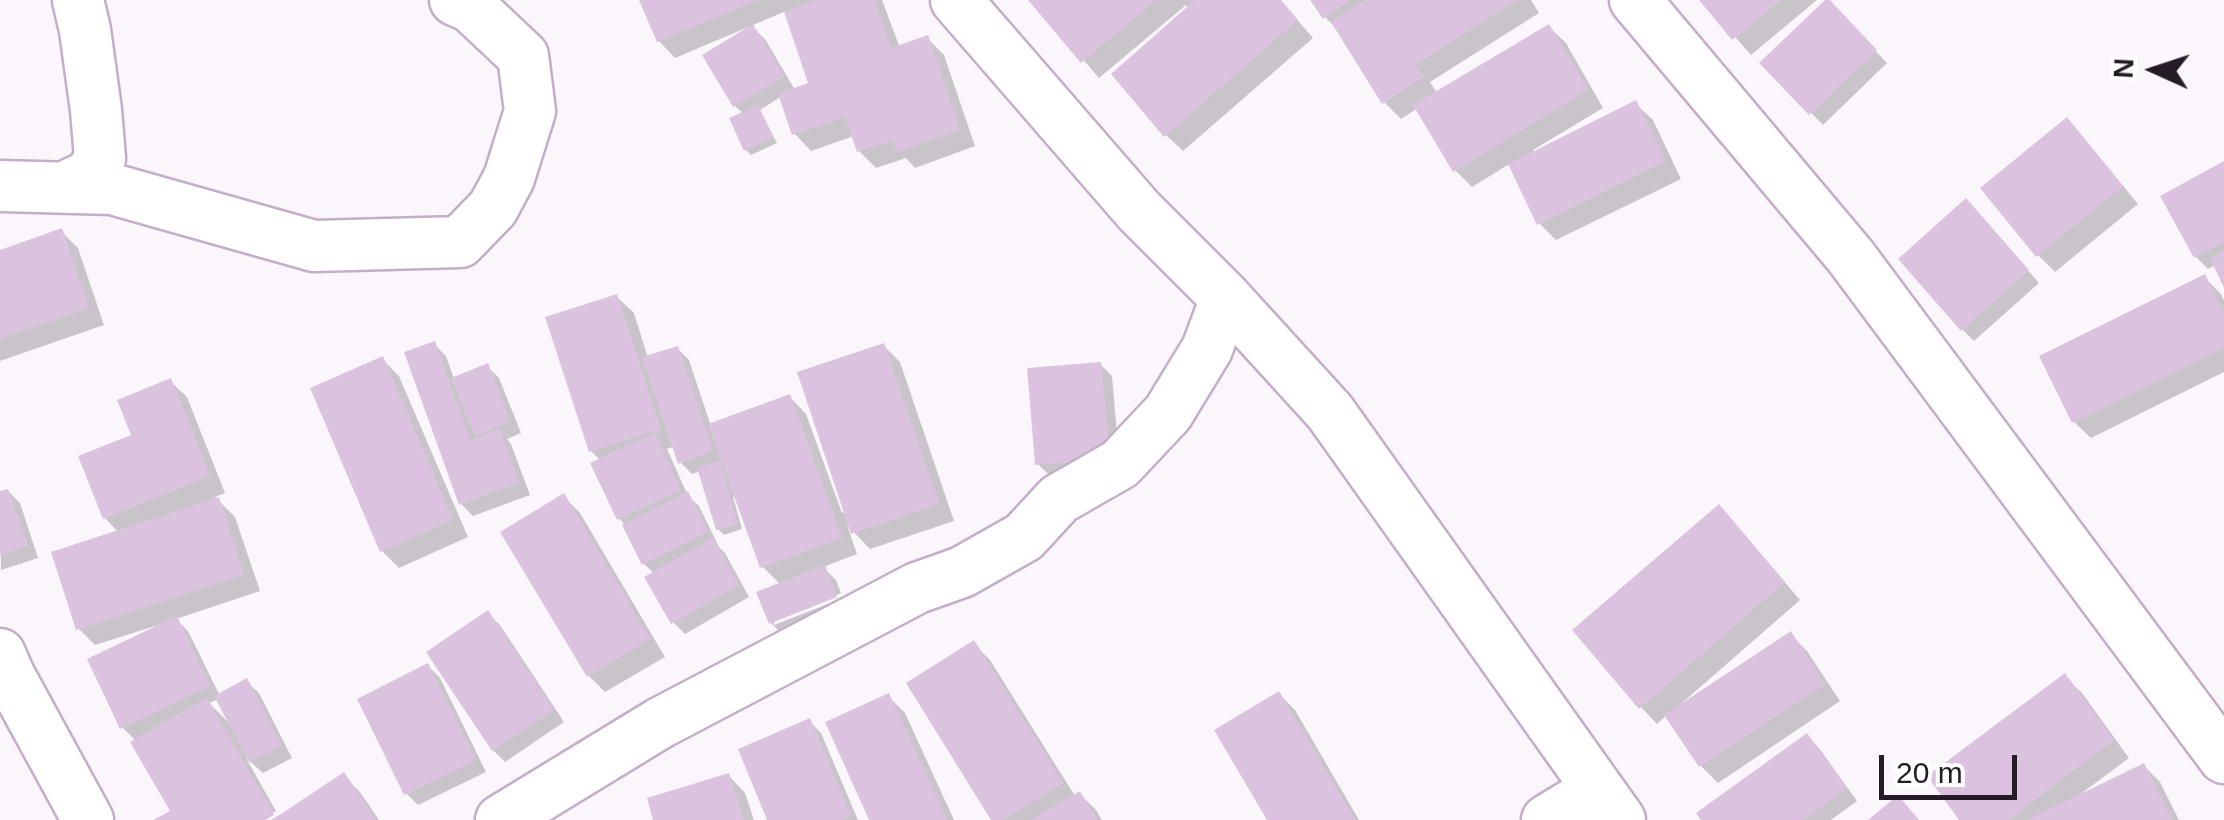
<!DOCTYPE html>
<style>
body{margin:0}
#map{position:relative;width:2224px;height:820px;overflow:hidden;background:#fbf6fc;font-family:Arial,sans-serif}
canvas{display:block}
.north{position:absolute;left:2104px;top:20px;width:100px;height:100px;-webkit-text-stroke:8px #fff;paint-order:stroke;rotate:273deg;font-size:28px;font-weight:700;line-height:40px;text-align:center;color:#241b26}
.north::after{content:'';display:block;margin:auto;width:35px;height:45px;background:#241b26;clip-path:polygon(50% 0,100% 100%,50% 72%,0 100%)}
.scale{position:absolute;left:1879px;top:755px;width:138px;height:45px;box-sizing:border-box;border:5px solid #241b26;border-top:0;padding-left:12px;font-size:30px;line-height:35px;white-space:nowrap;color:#241b26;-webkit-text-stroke:8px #fff;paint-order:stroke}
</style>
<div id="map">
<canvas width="2224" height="820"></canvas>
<div class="north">N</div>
<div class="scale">20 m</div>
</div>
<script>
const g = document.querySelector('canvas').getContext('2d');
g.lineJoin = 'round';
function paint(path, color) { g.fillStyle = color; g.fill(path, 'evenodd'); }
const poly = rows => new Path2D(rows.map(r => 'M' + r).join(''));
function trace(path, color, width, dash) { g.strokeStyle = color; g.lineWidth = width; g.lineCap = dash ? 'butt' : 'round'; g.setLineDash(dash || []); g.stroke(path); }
const shadow = poly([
 [642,0,882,0,900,48,927,38,944,55,975,146,915,168,906,158,876,168,859,151,854,136,811,151,795,134,782,96,760,110,777,143,751,155,746,150,744,114,735,106,747,31,746,28,675,58,659,41],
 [786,11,811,84,795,90,765,39,751,26],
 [1032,0,1280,0,1313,38,1183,151,1166,135,1189,9,1186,5,1099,78],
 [1313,0,1531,0,1539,13,1430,82,1437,93,1549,27,1566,43,1603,108,1533,150,1534,154,1636,104,1653,120,1681,179,1556,240,1539,223,1511,163,1472,187,1455,170,1418,108,1401,119,1384,102,1341,33,1325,17],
 [1703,0,1817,0,1751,55],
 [1827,1,1887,63,1823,125,1763,63],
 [2067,120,2083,137,2138,204,2055,272,2038,255],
 [2224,164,2224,282,2215,265,2208,269,2196,257,2164,197],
 [1978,214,2039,283,1974,341,1963,330],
 [61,231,78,248,104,325,0,361,0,252],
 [2204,277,2221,294,2224,300,2224,372,2091,438,2074,422],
 [617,297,634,313,648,358,677,348,689,360,711,426,790,397,806,414,842,513,847,512,884,346,900,362,954,521,870,549,847,525,857,554,823,567,836,580,841,593,774,620,774,625,843,598,848,610,783,635,771,623,781,585,762,566,737,496,733,497,742,529,724,535,718,529,701,471,692,474,680,462,675,446,667,449,688,496,699,506,719,547,725,553,749,597,685,634,673,622,655,574,644,564,624,524,619,518,601,461,591,451],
 [434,344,446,356,454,379,487,366,499,378,521,433,507,439,511,444,530,495,473,516,461,504],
 [382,359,399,376,468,537,399,568,382,551],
 [1100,364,1112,376,1120,469,1050,476,1038,464],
 [170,381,187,397,225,493,215,497,235,517,260,591,176,619,188,631,220,696,247,682,259,693,292,758,263,773,246,758,276,811,260,820,158,820,173,812,136,741,122,727,156,629,155,626,95,645,79,629,119,533,105,518,134,436],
 [219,699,232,726,209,703],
 [8,491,20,503,38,558,1,570,0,494],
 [563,496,580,513,665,657,605,692,589,676],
 [1735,524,1800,600,1682,703,1684,705,1790,634,1807,651,1840,701,1718,783,1701,766,1667,715,1657,724,1641,707],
 [488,614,500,625,564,722,505,762,493,750],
 [973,643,990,660,1075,796,1080,794,1096,810,1102,820,994,820],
 [428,666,440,678,486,772,418,805,406,793],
 [2065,677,2082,693,2129,758,2082,793,2083,795,2144,766,2160,782,2179,820,1962,820],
 [1279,694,1295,710,1359,820,1270,820],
 [888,696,905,713,954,820,872,820],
 [809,721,821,733,858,820,770,820],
 [1807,736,1819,748,1857,801,1831,820,1704,820],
 [343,775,360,792,379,820,271,820,279,815,280,817],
 [729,776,745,793,754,820,656,820]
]);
const building = poly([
 [639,0,758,0,657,42],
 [817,0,874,0,891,48,928,35,960,130,897,152,893,141,857,152,845,117,792,135,778,94,808,83,784,12],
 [1028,0,1156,0,1081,63],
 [1195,0,1281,0,1298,20,1164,137,1111,74],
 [1310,0,1350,0,1323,19],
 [1366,0,1517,0,1415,65,1423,77,1382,104,1331,22],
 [1699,0,1781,0,1732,40],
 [1825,0,1830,0,1877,50,1809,115,1759,63],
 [753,24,784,76,733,107,702,55],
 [1549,24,1588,90,1453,172,1413,105],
 [1636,100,1666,161,1537,225,1508,164],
 [758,105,773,137,744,151,729,118],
 [2067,117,2123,186,2036,257,1980,188],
 [2224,161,2224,242,2194,258,2160,196],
 [1966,198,2029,270,1961,331,1898,259],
 [62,228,89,308,0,339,0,250],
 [2224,251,2224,288,2210,258],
 [2205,274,2224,314,2224,348,2072,423,2039,356],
 [617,294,661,429,589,452,545,317],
 [435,341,470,440,500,429,519,483,459,505,404,352],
 [884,343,939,504,851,534,797,372],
 [678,346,713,451,678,464,642,357],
 [383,356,453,520,380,552,310,388],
 [1101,362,1110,458,1035,465,1027,368],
 [488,363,510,421,475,436,451,378],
 [171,378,210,476,103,519,78,456,131,435,117,400],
 [790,394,842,538,760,568,708,424],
 [655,433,681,490,617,520,590,463],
 [720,461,738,524,716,530,697,468],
 [8,489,28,546,0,555,0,491],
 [688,491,708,532,642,565,622,525],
 [564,493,650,639,587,677,500,532],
 [219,497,244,575,76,630,51,552],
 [1719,504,1785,582,1639,709,1572,630],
 [713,538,739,585,671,624,644,577],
 [825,565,837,597,769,624,756,592],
 [488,610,554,710,492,751,426,652],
 [177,616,210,686,120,729,87,659],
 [1791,631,1825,684,1699,767,1664,715],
 [974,640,1063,783,1003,820,991,820,906,683],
 [428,663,476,760,404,795,357,699],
 [2065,673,2114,740,2008,820,1959,820,1927,776],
 [247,678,282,746,249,762,214,696],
 [1279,691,1355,820,1267,820,1214,730],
 [889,693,947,820,869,820,825,722],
 [207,698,274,815,265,820,153,820,170,811,130,742],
 [810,718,851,816,842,820,767,820,738,749],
 [1807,733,1847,788,1803,820,1701,820,1696,813],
 [2144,763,2172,820,2027,820],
 [344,772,376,820,272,820],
 [729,773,744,820,653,820,647,798],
 [1080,791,1097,820,1031,820],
 [1898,795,1919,820,1868,820]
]);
const minor = poly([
 [956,0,1139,211,1226,298,1330,412,1620,820],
 [1635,0,1851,257,2224,758],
 [0,186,112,189,314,246,460,242,493,208,509,178,530,111,523,56,471,7,455,0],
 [65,187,90,175,100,158,96,110,85,30,78,0],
 [0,654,9,675,88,820],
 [501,820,660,723,917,588,962,572,1024,537,1059,499,1120,464,1168,413,1207,349,1226,298],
 [1547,820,1598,789]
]);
paint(shadow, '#0003');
paint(building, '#dbc3e0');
trace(minor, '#c4adc9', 55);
trace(minor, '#fff', 50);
</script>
